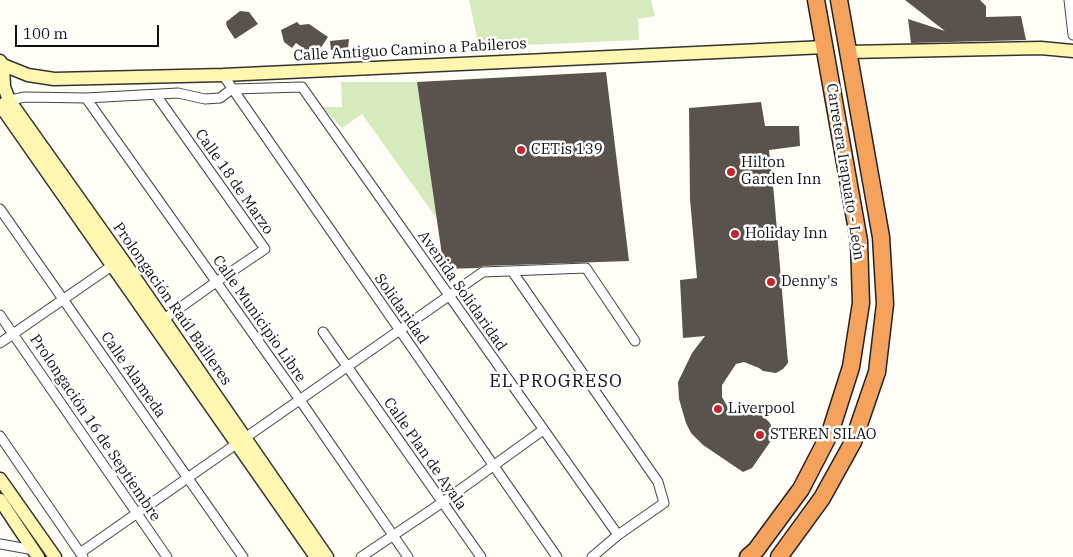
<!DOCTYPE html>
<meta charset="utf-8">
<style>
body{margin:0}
#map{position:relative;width:1073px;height:557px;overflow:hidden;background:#fffdf5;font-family:"IBM Plex Serif",serif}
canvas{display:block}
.scale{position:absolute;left:15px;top:25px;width:144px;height:22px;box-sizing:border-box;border:2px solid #111;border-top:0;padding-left:6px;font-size:15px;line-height:18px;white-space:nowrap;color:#111;-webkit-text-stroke:4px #fff;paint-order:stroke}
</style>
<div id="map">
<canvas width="1073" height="557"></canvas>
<div class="scale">100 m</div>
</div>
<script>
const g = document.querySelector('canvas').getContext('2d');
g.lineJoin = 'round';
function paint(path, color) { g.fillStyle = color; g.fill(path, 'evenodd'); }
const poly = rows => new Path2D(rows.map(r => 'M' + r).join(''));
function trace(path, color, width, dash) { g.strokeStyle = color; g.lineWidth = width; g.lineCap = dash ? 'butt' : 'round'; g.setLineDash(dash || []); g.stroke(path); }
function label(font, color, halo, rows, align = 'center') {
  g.font = font + ' "IBM Plex Serif",serif'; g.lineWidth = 5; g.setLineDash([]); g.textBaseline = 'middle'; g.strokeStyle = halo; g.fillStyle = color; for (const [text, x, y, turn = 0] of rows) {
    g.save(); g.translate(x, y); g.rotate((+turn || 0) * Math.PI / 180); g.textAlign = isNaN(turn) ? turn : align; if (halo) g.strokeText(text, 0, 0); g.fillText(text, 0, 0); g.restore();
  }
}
const green = poly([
 [469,0,651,0,655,16,638,19,639,40,479,47],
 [341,82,417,82,437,219,362,114,342,128,322,107,342,107]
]);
const building = poly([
 [905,0,980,0,986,6,986,17,1021,16,1026,40,911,43,908,19,945,31],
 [240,11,249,12,258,24,235,39,227,27,226,22],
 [297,22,300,25,309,24,328,37,320,49,314,45,309,52,296,43,292,48,284,42,281,30],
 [349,39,348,48,331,50,330,41],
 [606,72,629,261,483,266,478,268,444,269,417,82],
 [761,102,765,126,799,126,800,146,769,150,774,195,788,363,783,369,776,373,763,371,759,368,744,362,736,364,722,385,722,397,731,413,752,415,760,413,770,423,775,435,752,468,743,472,703,445,691,433,686,423,679,399,678,382,692,353,705,336,683,338,680,280,697,278,690,199,689,108]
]);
const street = poly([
 [1069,0,1073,35],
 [223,75,557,557],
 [156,95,265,249,216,282,160,322],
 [86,98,300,400,408,557],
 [5,101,25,97,86,98,178,93,205,99,220,98,232,89,302,87,618,535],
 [0,209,243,557],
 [512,271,658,482,664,503,618,535,592,557],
 [0,315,167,557],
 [323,332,481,557],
 [0,343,116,263],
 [0,436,83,557],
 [0,544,34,550],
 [80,553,483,272,586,268,635,341],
 [361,557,443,502,543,430]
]);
const secondary = poly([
 [849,52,1041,48,1073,51],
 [0,61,3,65,28,75,54,79,223,75,825,47],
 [3,65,4,87,9,100,122,259,327,557],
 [0,105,316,557],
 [0,479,55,557],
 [0,500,38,557]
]);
const highway = poly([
 [748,557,756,550,801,489,830,433,851,367,861,303,859,241,816,0],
 [779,557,822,498,853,442,877,372,885,304,881,237,839,0]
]);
const markers = [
 [521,150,5,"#c4262e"],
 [731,172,5,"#c4262e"],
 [735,234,5,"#c4262e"],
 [771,282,5,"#c4262e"],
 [718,409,5,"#c4262e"],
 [760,435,5,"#c4262e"]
];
const streetNames = [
 ["Calle Antiguo Camino a Pabileros",410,50,-3],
 ["Carretera Irapuato - León",845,172,81],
 ["Calle 18 de Marzo",234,182,55],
 ["Avenida Solidaridad",462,291,55],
 ["Prolongación Raúl Bailleres",172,304,55],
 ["Solidaridad",401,309,55],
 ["Calle Municipio Libre",259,319,55],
 ["Calle Alameda",133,375,55],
 ["Prolongación 16 de Septiembre",95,428,56],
 ["Calle Plan de Ayala",425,454,55]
];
const poiNames = [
 ["CETis 139",531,150],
 ["Hilton",741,163],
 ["Garden Inn",741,180],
 ["Holiday Inn",745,234],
 ["Denny's",781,282],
 ["Liverpool",728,409],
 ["STEREN SILAO",770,435]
];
const quarterNames = [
 ["EL PROGRESO",556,382]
];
paint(green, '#d5ebbd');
paint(building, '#5a524d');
trace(street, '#444', 11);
trace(secondary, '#333', 15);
trace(highway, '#222', 19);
trace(street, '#fff', 9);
trace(secondary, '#fff6b0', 12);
trace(highway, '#f5a25d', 16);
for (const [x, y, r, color] of markers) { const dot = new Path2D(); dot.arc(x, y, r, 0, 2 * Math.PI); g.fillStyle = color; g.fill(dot); trace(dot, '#fff', 2); }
label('15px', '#111', '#fff', streetNames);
label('15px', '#111', '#fff', poiNames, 'left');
g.letterSpacing = '1px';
label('18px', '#111', '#fff', quarterNames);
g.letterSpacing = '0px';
</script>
